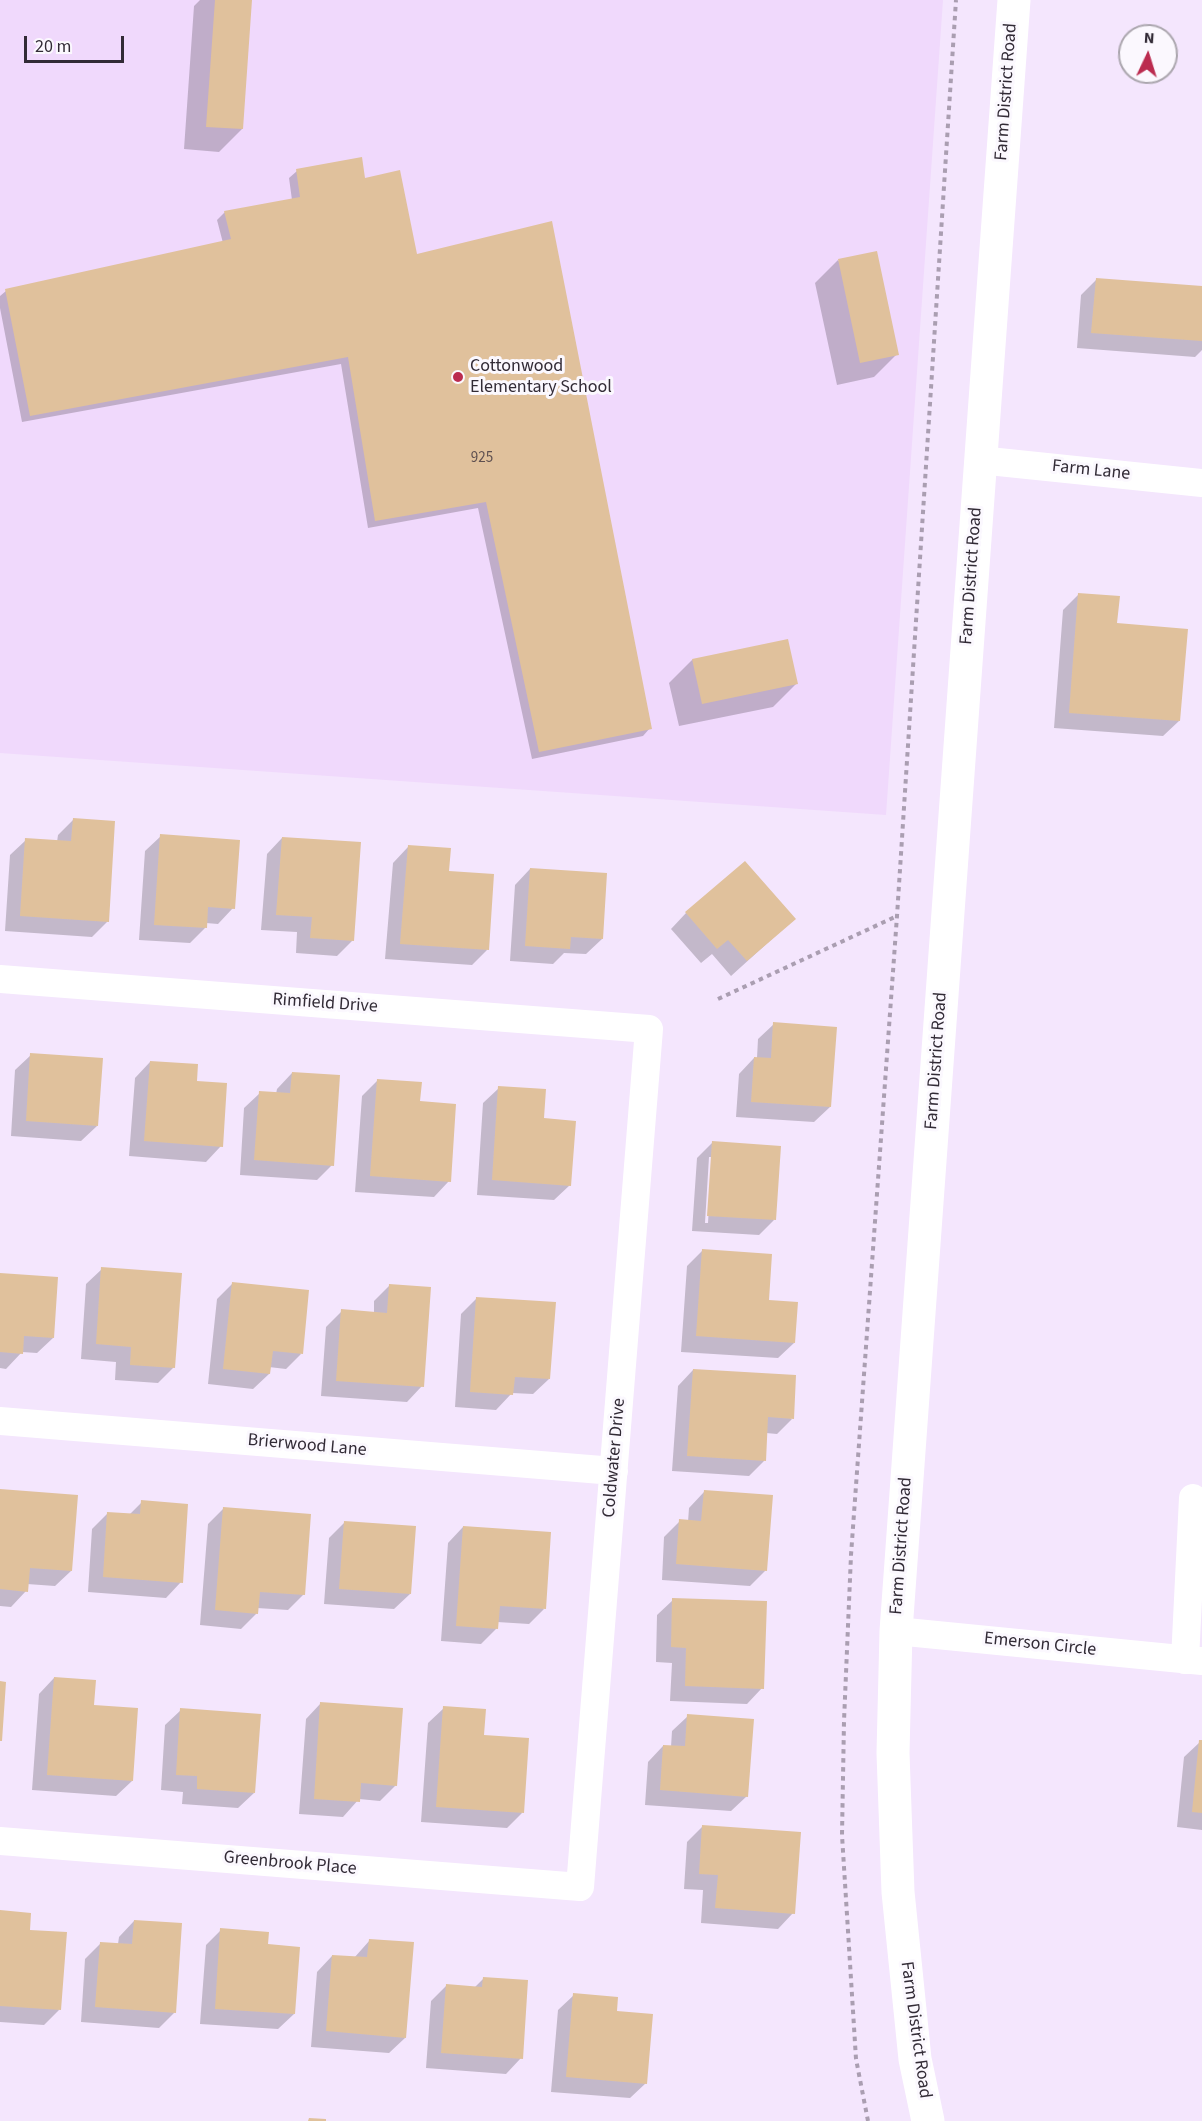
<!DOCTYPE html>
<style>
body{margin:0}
#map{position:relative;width:1202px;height:2121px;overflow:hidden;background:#f4e6fd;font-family:"Source Sans 3",sans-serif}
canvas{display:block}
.north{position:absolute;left:1118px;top:24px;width:60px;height:60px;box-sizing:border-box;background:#fbf8fe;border:2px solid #aba6ae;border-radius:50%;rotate:4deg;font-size:16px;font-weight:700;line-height:24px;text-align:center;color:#322b36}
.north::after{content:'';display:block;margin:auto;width:21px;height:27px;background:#bb2b4f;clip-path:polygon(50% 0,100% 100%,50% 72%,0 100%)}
.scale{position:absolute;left:24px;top:36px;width:100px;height:27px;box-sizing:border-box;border:3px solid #322b36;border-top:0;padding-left:8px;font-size:18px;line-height:21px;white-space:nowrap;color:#322b36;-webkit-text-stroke:4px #fbf8fe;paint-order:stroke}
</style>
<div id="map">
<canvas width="1202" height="2121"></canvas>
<div class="north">N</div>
<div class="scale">20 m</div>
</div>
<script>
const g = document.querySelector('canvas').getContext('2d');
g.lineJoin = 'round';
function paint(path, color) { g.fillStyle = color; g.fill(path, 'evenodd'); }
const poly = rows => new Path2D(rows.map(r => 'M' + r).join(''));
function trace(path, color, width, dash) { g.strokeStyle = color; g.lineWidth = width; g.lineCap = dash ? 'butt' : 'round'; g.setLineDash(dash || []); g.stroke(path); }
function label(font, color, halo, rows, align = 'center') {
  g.font = font + ' "Source Sans 3",sans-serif'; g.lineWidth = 6; g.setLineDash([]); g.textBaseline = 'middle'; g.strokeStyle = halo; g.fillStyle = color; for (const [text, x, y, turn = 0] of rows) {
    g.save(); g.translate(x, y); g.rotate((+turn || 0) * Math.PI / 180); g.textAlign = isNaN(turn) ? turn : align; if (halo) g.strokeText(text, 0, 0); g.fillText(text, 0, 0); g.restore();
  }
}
const built = poly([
 [0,0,943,0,886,815,0,753]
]);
const shadow = poly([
 [200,0,251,0,242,129,219,152,184,149,194,6],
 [297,171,364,180,416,255,650,728,643,736,532,759,478,508,368,528,341,364,22,422,0,308,0,296,6,291,223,243,217,220,225,212,292,200,289,178],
 [838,260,897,354,874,377,837,385,815,283],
 [1096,280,1202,288,1202,350,1195,357,1077,348,1081,295],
 [1079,594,1116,625,1179,721,1163,736,1054,728,1063,610],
 [692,660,796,684,773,707,679,726,669,683],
 [73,820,108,921,92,937,5,931,10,855,26,840,57,842,58,835],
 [161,836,233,908,218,924,206,923,205,928,190,943,139,940,145,851],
 [282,838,353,940,337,956,296,953,297,932,261,930,267,854],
 [408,847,447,873,487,950,472,965,385,959,393,863],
 [530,869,602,939,586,954,564,953,553,964,510,961,515,885],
 [686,913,794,919,731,976,712,954,701,963,671,929],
 [774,1024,830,1107,814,1122,736,1117,739,1074,754,1058,757,1058,758,1039],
 [31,1055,97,1126,81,1141,11,1136,15,1070],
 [150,1062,196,1083,221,1146,206,1162,129,1156,135,1078],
 [292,1073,332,1165,317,1180,240,1175,244,1108,260,1093,276,1094,277,1089],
 [378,1080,419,1103,449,1181,434,1197,355,1192,362,1096],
 [499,1088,543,1120,570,1185,554,1200,477,1195,483,1103],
 [713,1142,774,1220,759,1235,692,1231,697,1158],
 [709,1157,712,1157,708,1223,705,1223],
 [702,1251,767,1301,794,1343,778,1358,681,1352,687,1266],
 [102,1269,174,1367,158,1383,115,1380,116,1362,81,1359,86,1284],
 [0,1274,53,1338,37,1353,22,1352,6,1369,0,1368],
 [232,1284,301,1354,286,1369,269,1367,269,1374,253,1389,208,1384,217,1299],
 [390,1285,422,1386,407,1402,321,1396,326,1327,342,1311,374,1313,374,1301],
 [477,1298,549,1379,533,1394,512,1393,496,1410,455,1407,461,1314],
 [693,1370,792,1419,777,1434,766,1433,764,1461,749,1476,672,1471,678,1386],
 [0,1490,71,1571,55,1586,27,1584,26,1591,11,1607,0,1606],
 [704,1492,766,1570,750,1586,662,1580,664,1537,680,1521,688,1522,689,1508],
 [142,1502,181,1582,166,1598,88,1592,92,1529,108,1513,129,1515],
 [223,1509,304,1594,288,1610,257,1608,257,1613,241,1629,200,1625,208,1524],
 [345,1522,410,1594,394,1609,324,1604,329,1538],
 [463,1527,544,1609,529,1624,497,1622,497,1628,481,1644,441,1641,448,1543],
 [673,1600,762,1688,747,1704,670,1701,672,1663,656,1662,657,1615],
 [54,1678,93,1707,132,1781,116,1796,32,1790,39,1694],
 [321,1703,396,1785,380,1801,359,1799,343,1817,299,1814,306,1719],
 [444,1708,482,1736,522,1813,507,1828,421,1822,428,1723],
 [181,1710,254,1793,238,1808,182,1804,183,1792,161,1790,165,1725],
 [688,1716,747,1796,731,1811,645,1805,648,1762,663,1746,671,1747,672,1731],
 [1200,1742,1202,1742,1202,1830,1177,1827,1184,1757],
 [703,1826,793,1913,778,1929,701,1923,703,1890,684,1889,687,1842],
 [0,1912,28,1931,59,2010,44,2025,0,2022],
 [134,1921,175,2012,159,2028,81,2022,85,1959,101,1943,118,1944,119,1937],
 [221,1930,266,1946,294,2014,278,2029,200,2024,206,1945],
 [370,1940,405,2038,389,2053,311,2047,317,1972,332,1956,354,1958],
 [484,1978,521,2058,506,2074,426,2068,431,2001,446,1986,474,1988],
 [574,1995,615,2012,646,2083,630,2098,551,2092,558,2010]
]);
const building = poly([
 [215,0,252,0,243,129,206,127],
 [362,157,365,178,400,170,417,254,552,221,652,729,539,752,486,502,375,521,348,357,30,416,5,289,231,239,224,211,300,197,296,169],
 [877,251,899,355,860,363,838,259],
 [1096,278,1202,286,1202,341,1091,333],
 [1078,593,1120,596,1117,623,1188,629,1180,721,1069,713],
 [788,639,798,684,702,704,692,659],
 [73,818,115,821,109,922,20,916,25,838,71,841],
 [160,834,240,840,235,909,208,907,207,928,154,925],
 [282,837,361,842,354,941,310,938,312,917,276,915],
 [408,845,451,848,449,871,494,874,489,950,400,944],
 [745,861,796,919,747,961,728,940,717,949,685,912],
 [530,868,607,873,603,939,571,937,570,949,525,946],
 [773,1022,837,1027,831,1107,751,1102,754,1057,771,1058],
 [30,1053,103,1058,98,1126,26,1121],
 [150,1061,198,1064,197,1081,227,1083,223,1147,144,1141],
 [292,1072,340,1075,334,1166,254,1160,259,1091,290,1093],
 [377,1079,422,1082,420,1101,456,1104,451,1182,370,1176],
 [498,1086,546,1089,544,1118,576,1121,571,1186,492,1180],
 [712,1141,781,1146,776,1220,707,1216],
 [702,1249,772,1254,769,1300,798,1302,795,1343,696,1336],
 [101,1267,182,1273,175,1368,130,1365,131,1347,96,1344],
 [0,1273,58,1277,54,1338,24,1336,23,1354,0,1352],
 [232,1282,309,1290,303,1354,273,1351,270,1374,223,1369],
 [389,1284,431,1287,424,1387,336,1381,341,1309,387,1313],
 [476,1297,556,1302,550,1379,515,1377,513,1395,470,1392],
 [693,1369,796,1375,794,1419,768,1417,766,1461,687,1456],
 [0,1489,78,1495,72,1571,30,1568,28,1592,0,1589],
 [704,1490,773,1495,767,1571,676,1564,679,1519,701,1521],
 [141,1500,188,1504,183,1583,103,1577,107,1512,140,1514],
 [223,1507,311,1514,305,1595,260,1592,258,1614,215,1610],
 [344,1521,416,1526,411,1594,339,1589],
 [463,1526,551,1532,546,1609,500,1606,498,1629,456,1626],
 [672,1598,767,1601,764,1689,685,1686,686,1648,671,1647],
 [54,1677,96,1680,94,1705,138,1708,133,1781,47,1775],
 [0,1681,6,1682,2,1741,0,1741],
 [320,1702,403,1708,397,1786,361,1783,360,1802,314,1799],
 [443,1706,486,1709,484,1735,529,1738,524,1813,436,1807],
 [180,1708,261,1714,255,1793,197,1789,197,1776,176,1775],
 [687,1714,754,1719,748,1797,660,1790,663,1745,685,1746],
 [1199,1740,1202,1740,1202,1813,1192,1812],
 [702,1825,801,1832,795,1914,715,1908,718,1875,699,1874],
 [0,1910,31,1913,30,1930,67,1932,61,2010,0,2006],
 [134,1920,182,1923,176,2013,95,2007,100,1942,132,1944],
 [220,1928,269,1932,268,1944,300,1947,295,2014,215,2009],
 [369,1939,414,1942,406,2038,326,2031,332,1955,367,1957],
 [483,1977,528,1980,523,2059,441,2053,446,1984,482,1987],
 [573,1993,618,1997,617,2011,653,2014,647,2084,566,2077],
 [309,2118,326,2119,326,2121,308,2121]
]);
const path = poly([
 [718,999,897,916],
 [868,2121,856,2059,842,1835,844,1721,851,1555,897,916,956,0]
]);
const street = poly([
 [979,460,1202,483],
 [0,979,649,1029,580,1887,0,1841],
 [0,1421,614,1471],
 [896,1631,1202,1661],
 [1185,1660,1193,1498]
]);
const secondary = poly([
 [928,2121,915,2059,898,1892,893,1753,896,1631,1014,0]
]);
const markers = [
 [458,377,6,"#bb2b4f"]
];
const numberNames = [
 ["925",482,459]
];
const streetNames = [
 ["Farm District Road",1007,92,-86],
 ["Farm Lane",1091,471,6],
 ["Farm District Road",972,576,-86],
 ["Rimfield Drive",325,1004,4],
 ["Farm District Road",937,1061,-86],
 ["Brierwood Lane",307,1446,5],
 ["Coldwater Drive",615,1458,-85],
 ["Farm District Road",902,1546,-86],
 ["Emerson Circle",1040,1645,6],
 ["Greenbrook Place",290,1864,5],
 ["Farm District Road",915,2030,82]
];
const poiNames = [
 ["Cottonwood",470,367],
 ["Elementary School",470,388]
];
paint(built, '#f0d9fc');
paint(shadow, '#0003');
paint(building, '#e0c19c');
trace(path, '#aa9eb1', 4, [4.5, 4.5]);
trace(street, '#fff', 28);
trace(secondary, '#fff', 33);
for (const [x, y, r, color] of markers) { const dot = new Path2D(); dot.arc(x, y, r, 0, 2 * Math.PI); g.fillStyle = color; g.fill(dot); trace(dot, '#fbf8fe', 2); }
label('15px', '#5e5050', null, numberNames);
label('18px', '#322b36', '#fbf8fe', streetNames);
label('18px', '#322b36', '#fbf8fe', poiNames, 'left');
</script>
